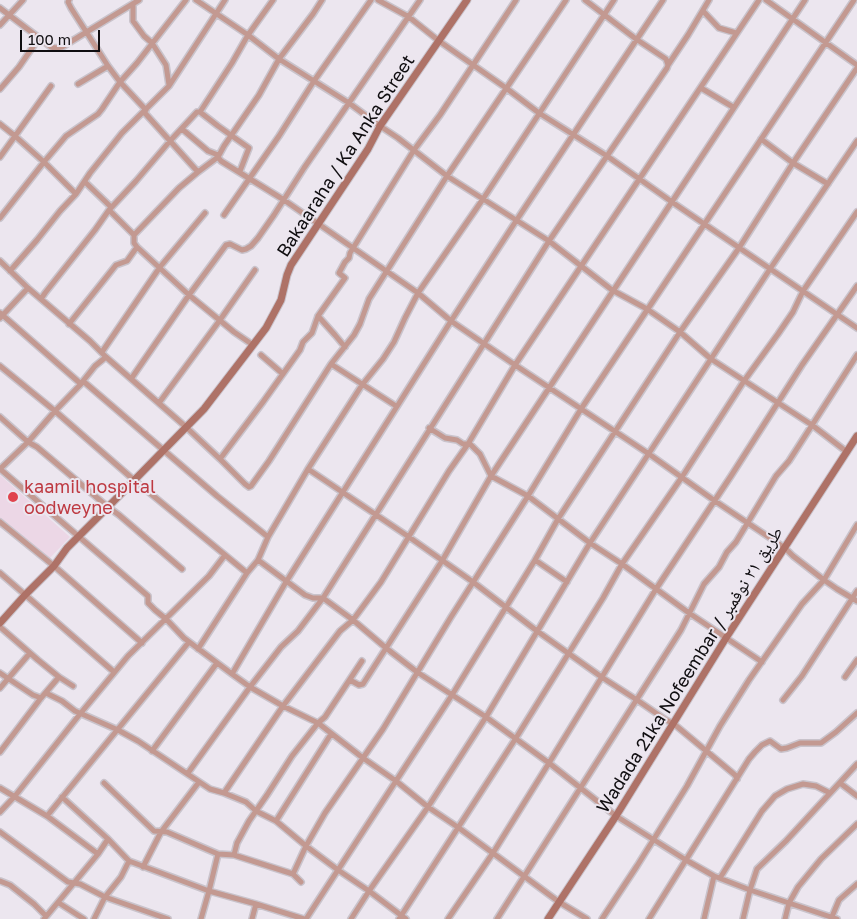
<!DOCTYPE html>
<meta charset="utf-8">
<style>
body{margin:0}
#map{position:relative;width:857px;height:919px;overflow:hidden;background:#ece6ef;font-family:"Golos Text",sans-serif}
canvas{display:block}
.scale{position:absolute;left:20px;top:30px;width:80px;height:22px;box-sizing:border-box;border:2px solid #0f0d10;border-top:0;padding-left:6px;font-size:15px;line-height:18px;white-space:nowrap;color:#0f0d10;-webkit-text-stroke:4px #ece6ef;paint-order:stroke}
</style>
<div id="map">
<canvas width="857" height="919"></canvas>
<div class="scale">100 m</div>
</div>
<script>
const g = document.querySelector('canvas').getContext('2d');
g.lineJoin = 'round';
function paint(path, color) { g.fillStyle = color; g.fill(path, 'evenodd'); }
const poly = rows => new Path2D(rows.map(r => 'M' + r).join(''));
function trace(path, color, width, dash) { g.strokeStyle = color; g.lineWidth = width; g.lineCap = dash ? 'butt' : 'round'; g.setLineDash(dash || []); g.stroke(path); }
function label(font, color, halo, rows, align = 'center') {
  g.font = font + ' "Golos Text","Noto Naskh Arabic",sans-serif'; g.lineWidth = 4; g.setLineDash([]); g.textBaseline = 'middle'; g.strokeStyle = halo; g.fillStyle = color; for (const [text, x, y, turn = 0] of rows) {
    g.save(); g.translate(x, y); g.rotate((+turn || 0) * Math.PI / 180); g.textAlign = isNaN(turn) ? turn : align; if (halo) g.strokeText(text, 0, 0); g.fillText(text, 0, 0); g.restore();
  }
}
const medical = poly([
 [0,475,70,537,48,560,0,519]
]);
const street = poly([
 [69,0,68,2,71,8,108,66,120,82,146,110],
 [196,0,248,35,279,59,349,103,380,126,398,138,447,176,549,241,612,290,647,309,680,332,711,359,812,425,847,452],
 [378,0,409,17,439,41,506,88,539,113,607,156,672,202,857,328],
 [766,0,857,65],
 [133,4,133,21,144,36,152,43,166,65,169,85],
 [0,8,51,47,55,48,62,47,139,0],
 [703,11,719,28,736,33],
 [0,25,23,0],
 [668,65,688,35,709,0],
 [78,84,108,66],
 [701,88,733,107],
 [0,89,19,67,39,38],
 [144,112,198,172,218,157,221,161,284,200,418,293,451,321,515,365,649,454,715,501,785,548,793,556,824,580,802,604,749,680,720,726,687,786,637,866,602,919],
 [200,112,218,126,249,148,240,171],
 [0,124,15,136,44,162,0,218],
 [182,129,208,151,218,155],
 [761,139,793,163,828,184],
 [0,157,51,86],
 [218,157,224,146,259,95,279,59,313,14,322,0],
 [85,182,111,207],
 [76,194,44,162,66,136,98,114,102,109,120,82,137,63,186,0],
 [109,210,134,235,134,243,137,247,189,295,234,332,253,345],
 [224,215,279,136,314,81,371,0],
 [134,235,179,188,198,172],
 [0,261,28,288,90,341,106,357,186,427,220,459,245,484,249,487,251,486,269,461,331,364,354,335,360,324,369,299,447,176,566,0],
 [10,271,37,240,60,211,76,194,90,173,122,133,169,86,225,0],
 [41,299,45,293,95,230,109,210,136,181,170,141,197,112,200,112,232,63,248,35,273,0],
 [0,313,81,384,83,381,217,496,268,537],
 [318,316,335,335,345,347],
 [0,318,28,288],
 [69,324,116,265,127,261,137,247],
 [102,352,160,267,205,213],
 [261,355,283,374],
 [331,364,396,406],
 [0,366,55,411,134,480,247,573],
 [131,379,189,295,226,245,230,244,242,250,246,249,251,246,258,238,274,215,304,168,420,0],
 [83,381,95,366,106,357],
 [159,403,220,320,255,270],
 [0,417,28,442,37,447,108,507,119,515,182,569],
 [429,428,445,438,457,440,463,444,470,444,480,454,491,476,528,496,590,543,622,564,689,613,762,662],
 [220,459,263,402,300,350,303,342,312,333,318,316,345,278,339,273,345,262,349,258,350,253,414,150,440,115,516,0],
 [0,469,148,596,148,603,155,610,166,619,184,638,232,674],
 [0,469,28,442,55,411,81,384],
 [308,469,409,537,473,582,537,631,603,678,637,700,666,720,674,724,735,775,737,779],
 [0,522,54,566,142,643],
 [857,525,824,580,837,589,857,601],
 [258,560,305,595,313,598,323,598],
 [535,560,567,582],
 [0,573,114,672],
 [0,627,38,660,59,677,73,686],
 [198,649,247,573,258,560,268,537,281,515,308,469,362,385,383,359,394,342,405,318,418,293,483,199,614,0],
 [0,673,33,695,41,698],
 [845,677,857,660],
 [350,680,359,685,363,684,442,561,491,476,805,0],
 [0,688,30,653],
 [46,693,62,701,75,711,118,730,138,741,210,789,224,793,246,802,256,811,276,821,306,846,338,870,369,891,406,919],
 [783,700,802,676,857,591],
 [152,751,217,663],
 [0,752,41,698,59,677],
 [188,773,250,687,281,647,298,631,323,598],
 [104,783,154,831,167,832,218,854,234,855,293,874,301,882],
 [840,783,857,796],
 [0,788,47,816,98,854],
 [224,793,283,706,340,631,353,620,323,598,549,241,667,68,668,65,666,59,636,39,585,0],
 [62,797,108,839,129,861,209,891,256,904,304,919],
 [0,812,15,796,80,714,128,656,209,576,225,555],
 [47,816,189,642],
 [276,821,331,734],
 [0,832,68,882,80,884,105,897,168,919],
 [234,855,237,843,249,821,267,795,292,756,318,723,325,717,362,661],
 [143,867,161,832,199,782],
 [293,874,306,846,325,813,383,729,451,617,528,496,581,409,854,0],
 [720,878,762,811,775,796,787,789,803,784,816,786,830,793],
 [0,881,10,885,34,904,46,916],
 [59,903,84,919],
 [44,919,98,854,108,839],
 [94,919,105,897,121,877,129,861],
 [201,919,209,891,218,854],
 [252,919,256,904],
 [306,919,452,695,535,560,558,519,680,332,739,248,793,163,857,68],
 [351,919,369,891,428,807,486,717,590,543,770,269,857,141],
 [399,919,516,738,603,598,622,564,682,477,744,381,778,334,793,312,803,291,857,212],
 [448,919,493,853,549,763,486,717,417,672,386,648,353,620,381,582,449,471,468,444,515,365,759,0],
 [497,919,681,630,704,584,719,567,727,552,736,542,776,476,789,461,857,355],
 [587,919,559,902,459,828,428,807,396,781,363,758,318,723,283,706,250,687,232,674,286,582,451,321,516,221,573,135,663,0],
 [649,919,749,759,755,752,762,745,770,741,781,749,787,748,800,743,821,743,836,732,857,713],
 [704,919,714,876],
 [743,919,750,890,757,869,786,841,857,764],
 [785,919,789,903,798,887,821,859,857,824],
 [831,919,839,900,857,884],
 [837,919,750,890,714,876,686,860,616,816,549,763,656,589,731,476,802,365,857,286]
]);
const secondary = poly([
 [0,623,25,595,54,566,67,548,108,507,204,409,266,328,281,300,287,275,291,265,368,149,380,126,467,0],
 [548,919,616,816,726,638,857,436]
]);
const markers = [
 [13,497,6,"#e0444e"]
];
const streetNames = [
 ["Bakaaraha / Ka Anka Street",346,156,-57],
 ["Wadada 21ka Nofeembar / طريق ٢١ نوفمبر",690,670,-58]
];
const healthNames = [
 ["kaamil hospital",24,487],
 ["oodweyne",24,508]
];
paint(medical, '#ecd7e6');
trace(street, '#c9c3cb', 8);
trace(secondary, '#c9c3cb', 9);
trace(street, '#c39991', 5);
trace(secondary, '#ae7267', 7);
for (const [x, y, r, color] of markers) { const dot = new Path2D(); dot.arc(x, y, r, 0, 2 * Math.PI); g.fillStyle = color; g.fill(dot); trace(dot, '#ece6ef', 2); }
label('18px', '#0f0d10', '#ece6ef', streetNames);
label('18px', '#be3a42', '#ece6ef', healthNames, 'left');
</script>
